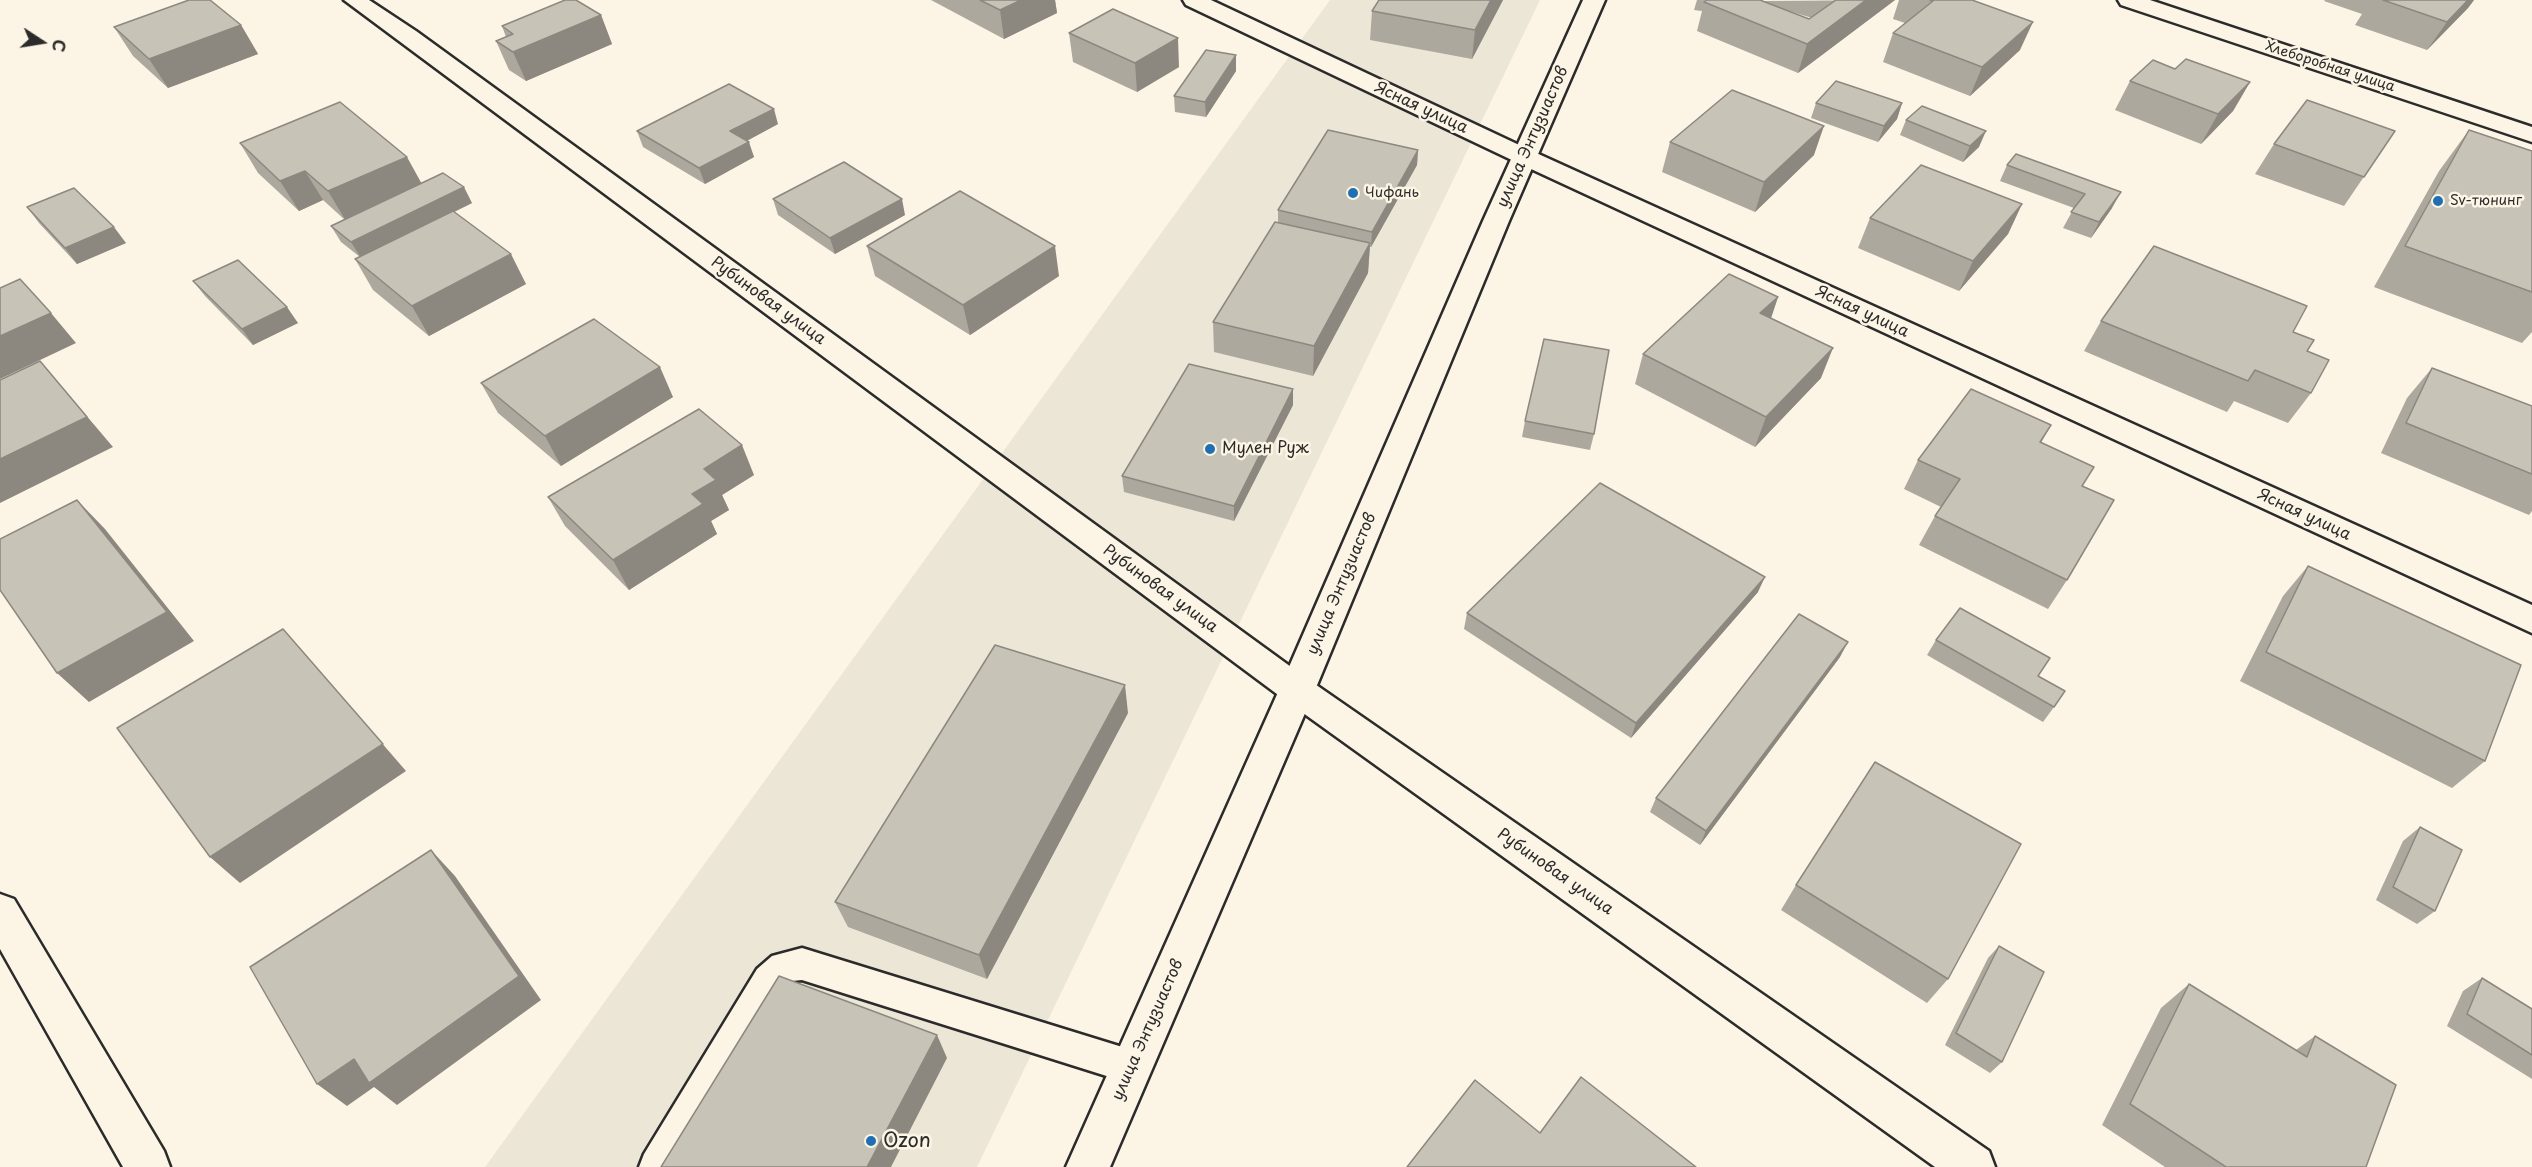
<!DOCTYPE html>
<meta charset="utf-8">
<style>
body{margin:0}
#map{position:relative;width:2532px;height:1167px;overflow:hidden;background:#fcf5e5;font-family:"Playpen Sans",sans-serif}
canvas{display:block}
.north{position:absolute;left:12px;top:12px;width:60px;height:60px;-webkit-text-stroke:4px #fcf5e5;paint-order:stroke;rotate:102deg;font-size:16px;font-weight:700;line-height:24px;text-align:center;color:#2b2b2b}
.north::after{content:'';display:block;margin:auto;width:21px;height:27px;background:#2b2b2b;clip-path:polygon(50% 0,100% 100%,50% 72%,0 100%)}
</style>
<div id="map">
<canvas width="2532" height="1167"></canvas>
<div class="north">С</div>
</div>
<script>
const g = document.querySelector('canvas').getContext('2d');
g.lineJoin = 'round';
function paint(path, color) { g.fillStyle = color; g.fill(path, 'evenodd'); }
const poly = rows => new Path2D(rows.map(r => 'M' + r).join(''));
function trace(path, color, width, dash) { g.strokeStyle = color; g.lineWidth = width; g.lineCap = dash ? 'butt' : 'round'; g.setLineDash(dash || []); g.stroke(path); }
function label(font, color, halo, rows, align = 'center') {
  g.font = font + ' "Playpen Sans",sans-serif'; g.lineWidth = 5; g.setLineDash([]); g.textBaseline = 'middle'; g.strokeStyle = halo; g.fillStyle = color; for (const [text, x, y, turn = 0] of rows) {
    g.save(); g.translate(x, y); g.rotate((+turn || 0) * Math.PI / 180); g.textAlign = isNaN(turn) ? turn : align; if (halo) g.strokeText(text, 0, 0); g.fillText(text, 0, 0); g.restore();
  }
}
const built = poly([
 [1330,0,1540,0,977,1167,485,1167]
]);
const lane = poly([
 [802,948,1132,1050,1144,1055,1149,1067,1144,1079,1132,1084,802,980,792,981,781,991,677,1167,639,1167,644,1154,757,969,772,956,802,948]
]);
const street = poly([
 [344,0,369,0,416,31,1309,680,1989,1151,1995,1167,1935,1167,1285,700,344,0],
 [1183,0,1211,0,1534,152,2532,605,2532,633,1516,162,1186,5,1183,0],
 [2118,0,2150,0,2532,127,2532,142,2121,5,2118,0],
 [0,894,14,899,164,1151,170,1167,123,1167,0,949,0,894]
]);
const secondary = poly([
 [1583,0,1605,0,1509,221,1315,690,1110,1167,1066,1167,1279,690,1483,221,1583,0]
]);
const wall = poly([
 [931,0,1055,0,1057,13,1004,39],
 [1503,0,1472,59,1370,40,1372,11],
 [1697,0,1762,1,1895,0,1798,73,1697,31,1702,11,1694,10],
 [1789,11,1812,18,1809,19],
 [1899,0,1972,0,2020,50,1970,96,1883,62,1893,33,1905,23,1893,19],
 [2325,0,2474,0,2468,8,2427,50,2355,25,2362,14,2324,1],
 [601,15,612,44,526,81,509,70,496,41,506,37,502,26],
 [241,25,258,54,168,88,133,56,114,27],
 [1069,33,1179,67,1137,92,1073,62],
 [1236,55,1236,71,1206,117,1175,112,1174,96],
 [2175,69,2250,82,2233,111,2201,144,2115,110,2130,81],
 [1816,103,1902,103,1897,119,1878,142,1811,118],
 [1906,120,1979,147,1963,162,1900,135],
 [778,124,747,141,754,157,705,184,643,147,637,131],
 [2469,130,2532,151,2532,332,2522,343,2374,287,2439,171],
 [2395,131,2344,206,2255,174,2274,144],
 [1670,142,1814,155,1755,212,1662,172],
 [240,143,421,183,472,203,454,212,526,284,429,336,373,290,355,259,360,257,341,242,331,226,345,220,323,200,299,211,258,173],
 [1418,150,1417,165,1371,247,1370,247,1368,273,1313,376,1214,352,1213,322,1278,222,1278,210],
 [2016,154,2112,208,2091,238,2063,228,2074,208,2000,181,2007,165],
 [773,199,905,215,835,254,778,215],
 [2022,204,2008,234,1959,291,1858,248,1870,218],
 [27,207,126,243,77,264,39,223],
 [867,246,1059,276,970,335,875,276],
 [193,281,298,323,253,345,205,296],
 [1778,297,1771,318,1821,378,1755,447,1635,384,1643,354],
 [2101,321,2293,332,2307,351,2311,393,2288,423,2234,401,2227,412,2084,351],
 [2432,368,2532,406,2532,511,2529,515,2381,453,2407,398],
 [481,383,673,397,561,466,498,413],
 [1293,405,1234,521,1124,492,1122,476],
 [1525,421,1594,434,1590,450,1522,437],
 [2051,425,2041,443,2082,486,2067,580,2048,609,1919,545,1935,516,1941,507,1904,489,1918,460],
 [754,475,722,495,729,510,711,521,717,534,629,590,565,526,548,497],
 [2308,566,2485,761,2452,788,2240,681,2283,596],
 [1758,592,1631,738,1464,629,1467,613],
 [1936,640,2038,676,2054,707,2043,722,1927,655],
 [1840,657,1700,845,1650,812,1656,798],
 [1128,713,987,979,848,927,835,902],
 [2420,827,2435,911,2417,924,2376,900,2403,841],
 [1796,885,1948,979,1927,1003,1781,910],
 [1999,946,2002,1062,1990,1073,1945,1045,1988,958],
 [2482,978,2532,1009,2532,1079,2447,1026,2463,991],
 [2189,984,2296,1050,2315,1036,2366,1167,2165,1167,2102,1125,2161,1008]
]);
const shadedWall = poly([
 [1021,0,1055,0,1057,13,1004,39,1000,10],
 [1491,0,1503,0,1472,59,1475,30],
 [1866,0,1895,0,1798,73,1807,44],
 [2468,0,2474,0,2468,8,2427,50,2447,22],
 [601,15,612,44,526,81,513,52],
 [2033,22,2020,50,1970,96,1982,67],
 [241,25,258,54,168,88,149,59],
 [1178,38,1179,67,1137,92,1135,63],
 [1236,55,1236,71,1206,117,1205,102],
 [2250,82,2233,111,2201,144,2218,114],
 [1902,103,1897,119,1878,142,1884,126],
 [774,109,778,124,735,147,730,131],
 [1824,126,1814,155,1755,212,1764,182],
 [1986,131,1979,147,1963,162,1970,146],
 [749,142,754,157,705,184,699,168],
 [1418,150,1417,165,1371,247,1372,232],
 [407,157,423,186,346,221,328,191],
 [305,171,323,200,299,211,280,181],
 [464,187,472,203,361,258,351,242],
 [2121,192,2112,208,2091,238,2099,222],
 [902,199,905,215,835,254,830,238],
 [2022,204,2008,234,1959,291,1973,261],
 [114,227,126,243,77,264,65,248],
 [1370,243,1368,273,1313,376,1314,346],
 [1055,246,1059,276,970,335,963,305],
 [511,254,526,284,429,336,412,306],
 [1778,297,1768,327,1760,313],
 [287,307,298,323,253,345,242,329],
 [51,313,76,343,0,379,0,336],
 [1833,348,1821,378,1755,447,1766,417],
 [40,361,113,447,0,503,0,459],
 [660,367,673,397,561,466,545,436],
 [1293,389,1293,405,1234,521,1234,506],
 [742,445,754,475,722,495,729,510,711,521,717,534,629,590,613,560,692,494,704,469],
 [77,500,105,529,194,641,89,702,57,673],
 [1765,577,1758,592,1631,738,1636,723],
 [283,629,406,771,240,883,210,857],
 [1848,642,1840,657,1700,845,1706,831],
 [1125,685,1128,713,987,979,979,955],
 [431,850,455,876,541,1000,397,1105,374,1087,347,1106,317,1084],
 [937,1035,947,1058,891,1167,867,1167]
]);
const building = poly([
 [189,0,210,0,241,25,149,59,114,27,189,0],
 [565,0,576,0,601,15,513,52,496,41,513,34,502,26,565,0],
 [980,0,1021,0,1000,10,980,0],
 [1379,0,1491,0,1475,30,1372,11,1379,0],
 [1707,0,1760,0,1809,19,1836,0,1866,0,1807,44,1704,2,1707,0],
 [1930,0,1972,0,2033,22,1982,67,1893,33,1933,1,1930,0],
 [2383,0,2468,0,2447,22,2383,0],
 [1113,9,1178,38,1135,63,1069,33,1113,9],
 [1206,50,1236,55,1205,102,1174,96,1206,50],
 [2186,59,2250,82,2218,114,2130,81,2153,60,2175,69,2186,59],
 [1836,81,1902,103,1884,126,1816,103,1836,81],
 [729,84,774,109,730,131,749,142,699,168,637,131,729,84],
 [1732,90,1824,126,1764,182,1670,142,1732,90],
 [2307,100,2395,131,2364,177,2274,144,2307,100],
 [340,102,407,157,328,191,305,171,280,181,240,143,340,102],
 [1922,106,1986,131,1970,146,1906,120,1922,106],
 [1328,130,1418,150,1372,232,1278,210,1328,130],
 [2469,130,2532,151,2532,292,2405,246,2469,130],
 [2016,154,2121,192,2099,222,2071,212,2085,194,2007,165,2016,154],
 [844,162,902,199,830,238,773,199,844,162],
 [1921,165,2022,204,1973,261,1870,218,1921,165],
 [443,173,464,187,351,242,331,226,443,173],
 [74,188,114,227,65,248,27,207,74,188],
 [960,191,1055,246,963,305,867,246,960,191],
 [453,211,511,254,412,306,355,259,453,211],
 [1275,222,1370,243,1314,346,1213,322,1275,222],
 [2154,246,2307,306,2293,332,2314,340,2307,351,2329,360,2311,393,2255,370,2248,381,2101,321,2154,246],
 [238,260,287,307,242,329,193,281,238,260],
 [1729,274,1778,297,1760,313,1833,348,1766,417,1643,354,1729,274],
 [20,279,51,313,0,336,0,288,20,279],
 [594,319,660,367,545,436,481,383,594,319],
 [1544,339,1609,350,1594,434,1525,421,1544,339],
 [40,361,87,417,0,459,0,380,40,361],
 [1189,364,1293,389,1234,506,1122,476,1189,364],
 [2432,368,2532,406,2532,474,2406,423,2432,368],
 [1971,389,2051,425,2040,442,2094,467,2082,486,2114,500,2067,580,1935,516,1960,479,1918,460,1971,389],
 [699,409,742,445,704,469,716,480,692,494,703,504,613,560,548,497,699,409],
 [1600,483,1765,577,1636,723,1467,613,1600,483],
 [77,500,167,612,57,673,0,590,0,539,77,500],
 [2308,566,2521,665,2485,761,2266,652,2308,566],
 [1960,608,2050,658,2038,676,2065,691,2054,707,1936,640,1960,608],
 [1799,614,1848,642,1706,831,1656,798,1799,614],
 [283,629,383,744,210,857,117,728,283,629],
 [995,645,1125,685,979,955,835,902,995,645],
 [1875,762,2021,844,1948,979,1796,885,1875,762],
 [2420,827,2462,850,2435,911,2393,887,2420,827],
 [431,850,519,976,369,1083,354,1059,317,1084,250,967,431,850],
 [1999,946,2044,972,2002,1062,1956,1033,1999,946],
 [779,976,937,1035,867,1167,661,1167,779,976],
 [2482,978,2532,1009,2532,1055,2467,1014,2482,978],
 [2189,984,2307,1057,2315,1036,2396,1085,2366,1167,2226,1167,2130,1104,2189,984],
 [1581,1077,1696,1167,1407,1167,1475,1080,1540,1133,1581,1077]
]);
const markers = [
 [1353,193,6,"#1f6fb2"],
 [2438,201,6,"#1f6fb2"],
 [1210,449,6,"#1f6fb2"],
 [871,1141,6,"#1f6fb2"]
];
const farStreetnames = [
 ["Хлеборобная улица",2330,67,18]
];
const farPoinames = [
 ["Чифань",1365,193],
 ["Sv-тюнинг",2450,201]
];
const streetNames = [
 ["Ясная улица",1421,108,25],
 ["улица Энтузиастов",1533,137,-66],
 ["Рубиновая улица",768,301,36],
 ["Ясная улица",1862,312,25],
 ["Ясная улица",2304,515,25],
 ["улица Энтузиастов",1342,584,-67],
 ["Рубиновая улица",1160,589,36],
 ["Рубиновая улица",1555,872,35],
 ["улица Энтузиастов",1148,1030,-66]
];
const poiNames = [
 ["Мулен Руж",1222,449]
];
const nearPoinames = [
 ["Ozon",883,1141]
];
paint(built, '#ece6d7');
trace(lane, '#2b2b2b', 5);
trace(street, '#2b2b2b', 5);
trace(secondary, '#2b2b2b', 5);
paint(lane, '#fcf5e5');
paint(street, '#fcf5e5');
paint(secondary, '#fcf5e5');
paint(wall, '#aca89d');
paint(shadedWall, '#8c8880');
paint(building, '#c8c3b7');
trace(building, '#8c8880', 1.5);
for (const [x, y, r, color] of markers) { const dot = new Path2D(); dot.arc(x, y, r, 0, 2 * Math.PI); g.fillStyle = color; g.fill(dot); trace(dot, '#fcf5e5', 2); }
label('14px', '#2b2b2b', '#fcf5e5', farStreetnames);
label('14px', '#2b2b2b', '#fcf5e5', farPoinames, 'left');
label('16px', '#2b2b2b', '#fcf5e5', streetNames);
label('16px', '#2b2b2b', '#fcf5e5', poiNames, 'left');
label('20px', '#2b2b2b', '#fcf5e5', nearPoinames, 'left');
</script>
